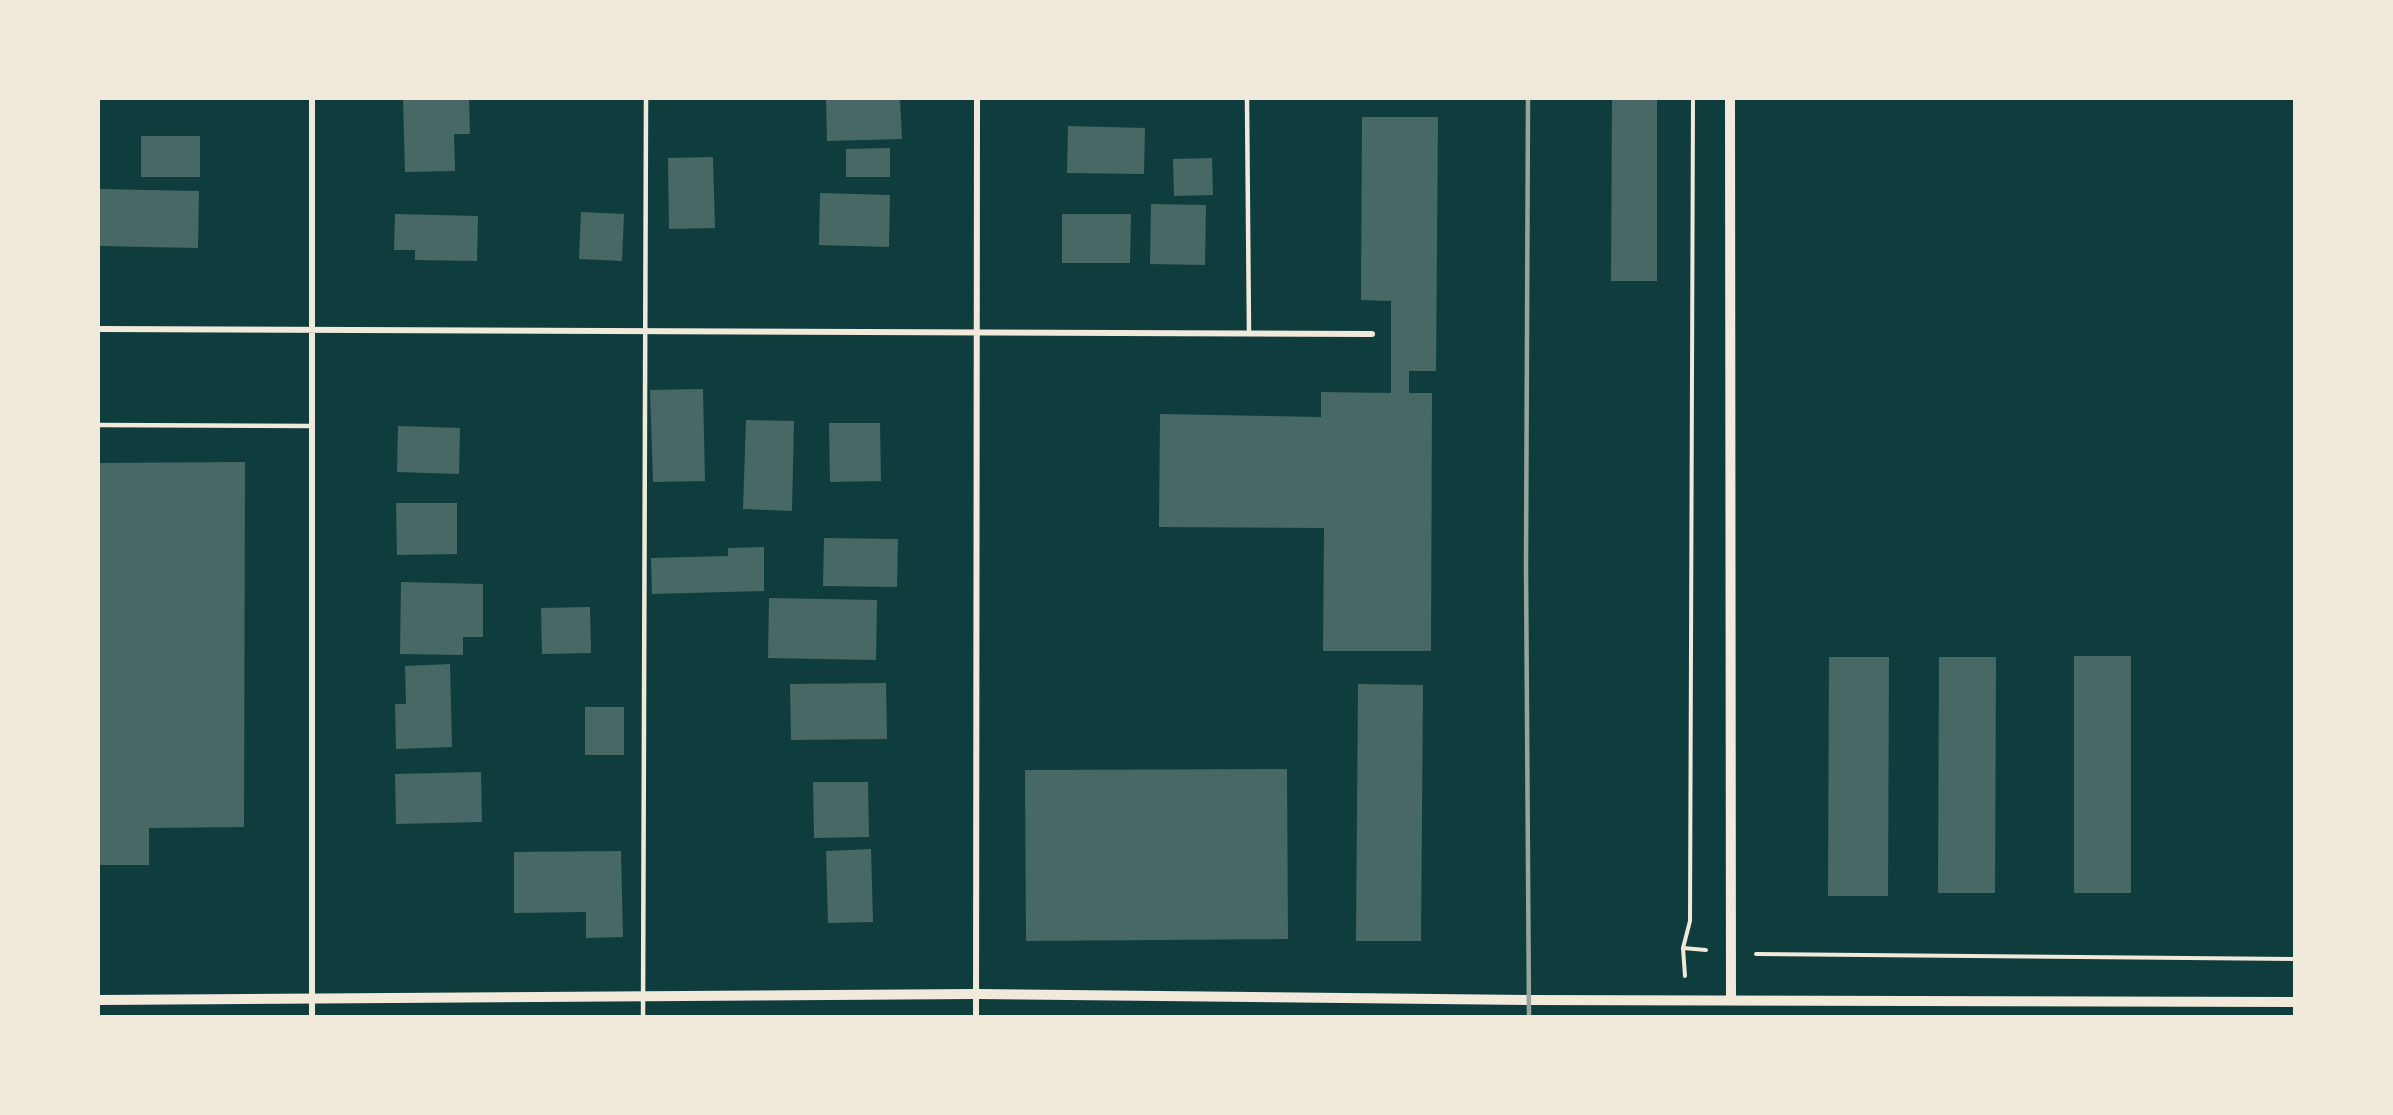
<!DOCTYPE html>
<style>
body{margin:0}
#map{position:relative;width:2393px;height:1115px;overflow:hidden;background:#0f3d3e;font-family:Raleway,sans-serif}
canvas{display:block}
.frame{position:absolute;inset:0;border:100px solid #f1e9da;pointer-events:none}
</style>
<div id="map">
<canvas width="2393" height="1115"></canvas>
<div class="frame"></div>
</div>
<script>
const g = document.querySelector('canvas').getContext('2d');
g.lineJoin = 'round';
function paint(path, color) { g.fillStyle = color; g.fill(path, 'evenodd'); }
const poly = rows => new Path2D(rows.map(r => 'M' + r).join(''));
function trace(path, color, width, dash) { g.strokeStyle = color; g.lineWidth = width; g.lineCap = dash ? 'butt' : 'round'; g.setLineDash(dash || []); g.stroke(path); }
const building = poly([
 [403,99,469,99,470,134,454,134,455,171,405,172],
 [826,99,900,99,902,139,827,141],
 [1612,99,1657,99,1657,281,1611,281],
 [1362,117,1438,117,1436,371,1409,371,1409,393,1432,393,1431,651,1323,651,1324,528,1159,527,1160,414,1321,417,1321,392,1391,393,1391,301,1361,300],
 [1068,126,1145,128,1144,174,1067,173],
 [141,136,200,136,200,177,141,177],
 [890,148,890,177,846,177,846,149],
 [713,157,715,228,669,229,668,158],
 [1212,158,1213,195,1174,196,1173,159],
 [99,189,199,191,198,248,99,246],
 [820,193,890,195,889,247,819,245],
 [1151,204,1206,205,1205,265,1150,264],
 [581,212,624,214,622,261,579,259],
 [395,214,478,216,477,261,415,260,415,250,394,250],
 [1062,214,1131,214,1130,263,1062,263],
 [703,389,705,481,653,482,650,390],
 [746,420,794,421,792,511,743,509],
 [829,423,880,423,881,481,830,482],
 [398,426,460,428,459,474,397,472],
 [245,462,244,827,149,828,149,865,99,865,99,463],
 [396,503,457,503,457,554,397,555],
 [824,538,898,539,897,587,823,586],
 [764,547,764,591,652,594,651,558,728,556,728,548],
 [401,582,483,584,483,637,463,637,463,655,400,654],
 [769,598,877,600,876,660,768,658],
 [590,607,591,653,542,654,541,608],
 [2074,656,2131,656,2131,893,2074,893],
 [1829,657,1889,657,1888,896,1828,896],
 [1939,657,1996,657,1995,893,1938,893],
 [450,664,452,747,396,749,395,704,406,704,405,666],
 [886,683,887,739,791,740,790,684],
 [1358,684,1423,685,1421,941,1356,941],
 [585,707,624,707,624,755,585,755],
 [1287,769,1288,939,1026,941,1025,770],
 [481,772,482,822,396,824,395,774],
 [813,782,868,782,869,837,814,838],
 [871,849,873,922,828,923,826,851],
 [621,851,623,937,586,938,586,912,514,913,514,852]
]);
const path = poly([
 [1683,948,1706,950],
 [1756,954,2294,959],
 [1685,976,1683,948,1690,921,1693,99]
]);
const service = poly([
 [1247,99,1249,334],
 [99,425,311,426],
 [643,1016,646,99]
]);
const minor = poly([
 [312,99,312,1016],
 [99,329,1372,334],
 [976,1016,977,99]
]);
const tertiary = poly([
 [1730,99,1731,999],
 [99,1000,976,994,1529,1000,2294,1002]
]);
const rail = poly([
 [1528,99,1526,566,1529,1016]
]);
paint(building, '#486865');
trace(path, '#f1e9da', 4);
trace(service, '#f1e9da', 4.5);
trace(minor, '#f1e9da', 6);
trace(tertiary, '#f1e9da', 10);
trace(rail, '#97a49c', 4.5);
</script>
